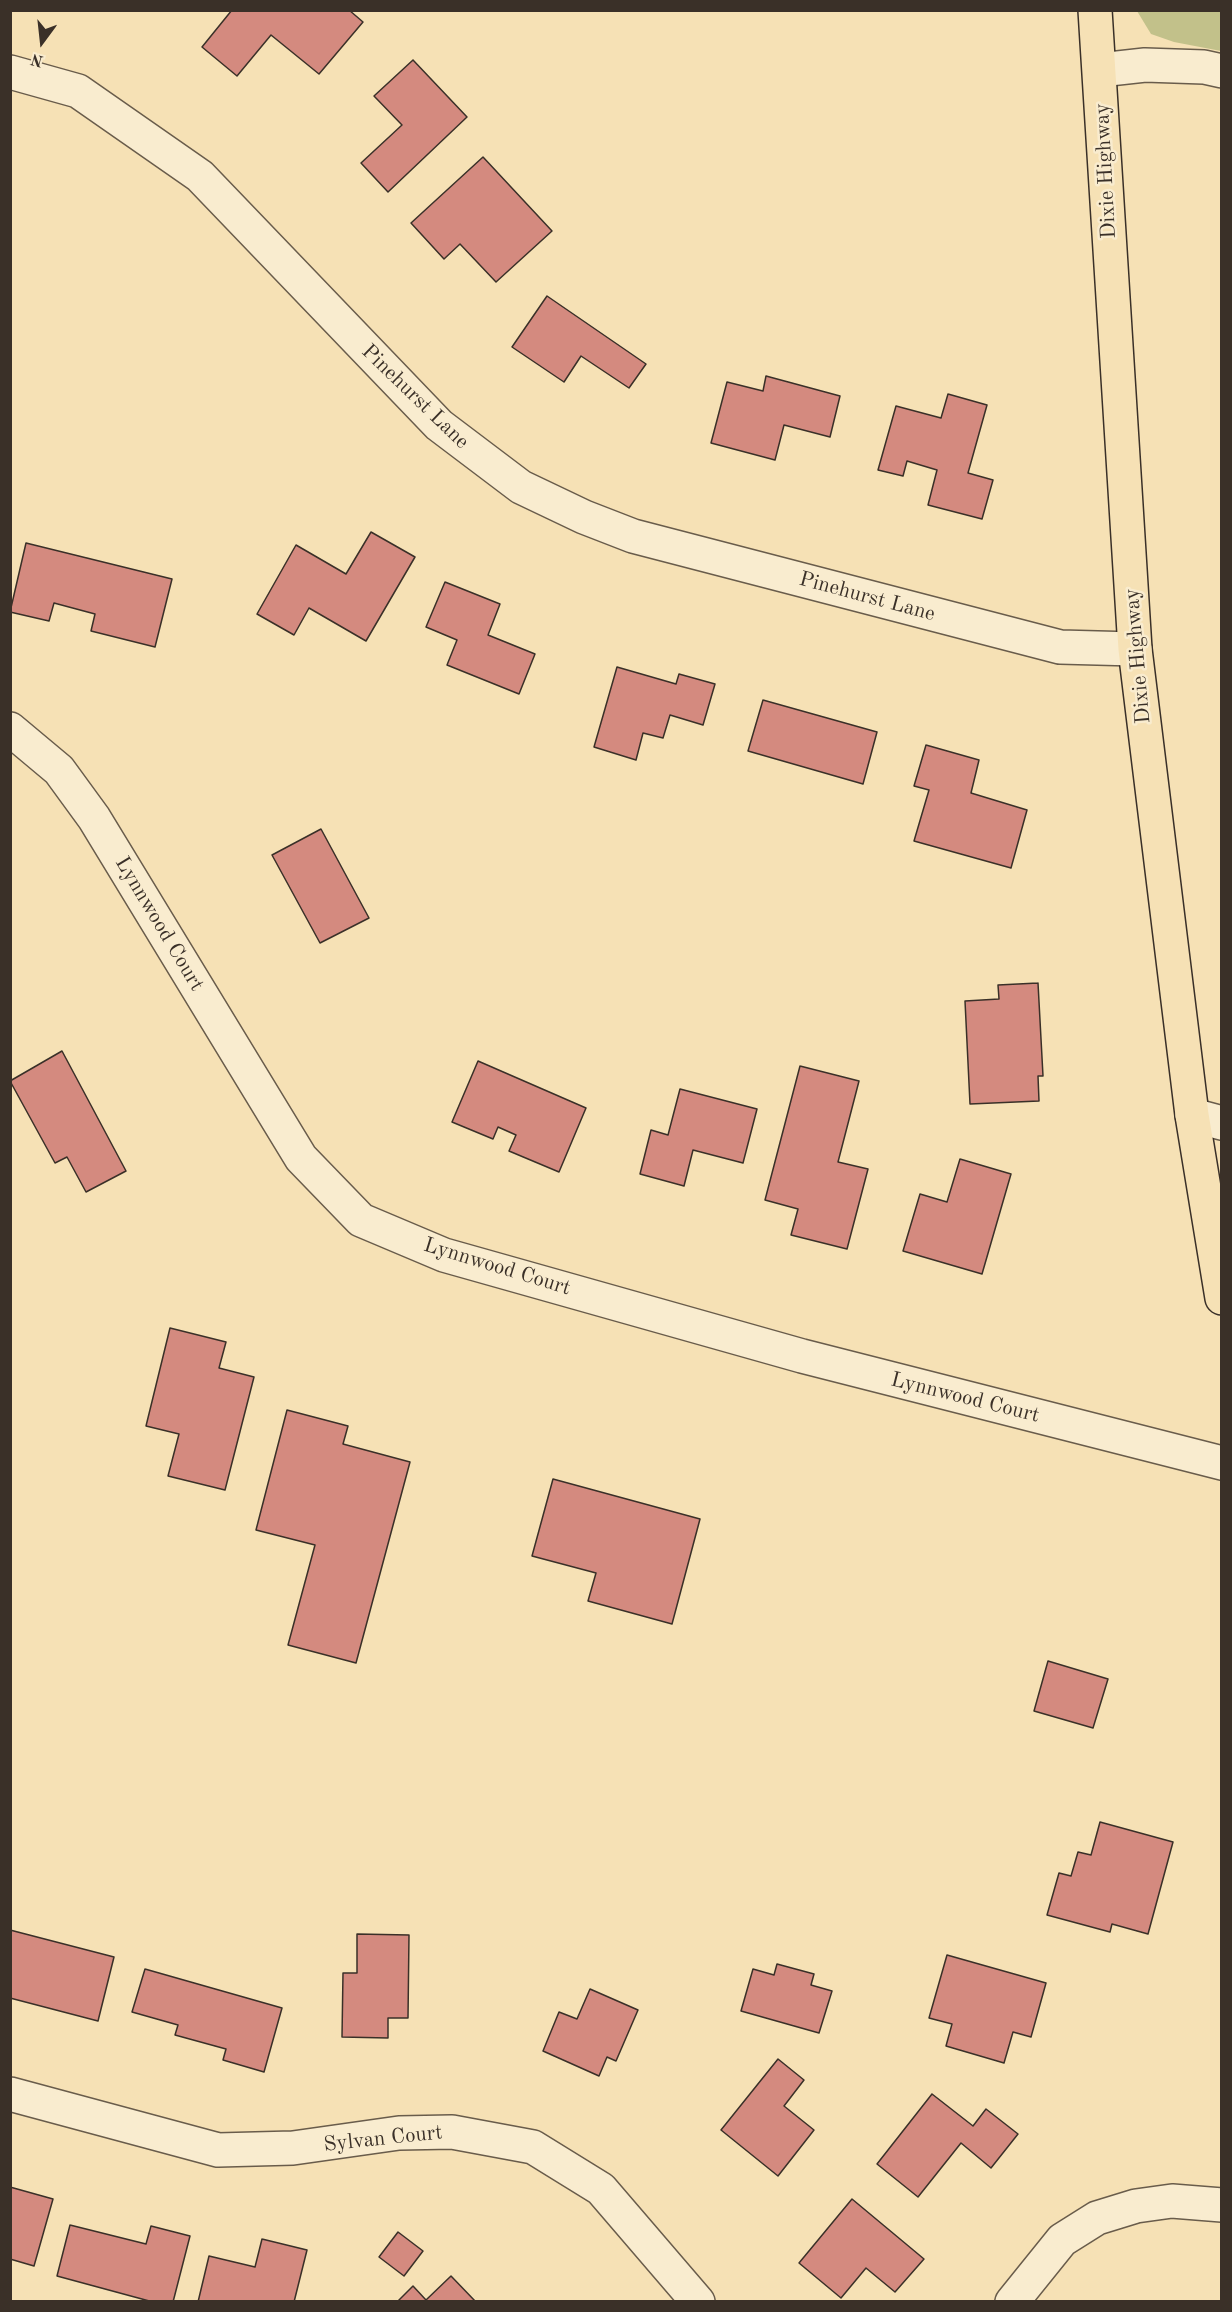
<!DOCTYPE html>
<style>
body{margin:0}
#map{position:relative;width:1232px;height:2312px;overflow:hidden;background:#f6e1b5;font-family:"Old Standard TT",serif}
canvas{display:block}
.frame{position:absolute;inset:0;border:12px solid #3a3028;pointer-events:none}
.north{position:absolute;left:12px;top:12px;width:60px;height:60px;-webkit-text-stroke:4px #f9eccf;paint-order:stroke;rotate:195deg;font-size:16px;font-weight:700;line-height:24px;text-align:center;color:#3a3028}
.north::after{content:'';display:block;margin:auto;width:21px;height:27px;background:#3a3028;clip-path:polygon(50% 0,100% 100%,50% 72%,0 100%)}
</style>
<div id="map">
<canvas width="1232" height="2312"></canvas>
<div class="frame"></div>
<div class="north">N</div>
</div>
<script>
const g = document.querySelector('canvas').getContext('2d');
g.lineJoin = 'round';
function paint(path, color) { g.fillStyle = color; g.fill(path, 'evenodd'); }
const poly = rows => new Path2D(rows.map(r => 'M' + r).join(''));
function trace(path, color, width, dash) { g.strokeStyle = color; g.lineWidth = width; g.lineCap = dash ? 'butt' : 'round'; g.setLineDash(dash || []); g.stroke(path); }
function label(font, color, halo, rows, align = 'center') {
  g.font = font + ' "Old Standard TT",serif'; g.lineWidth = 5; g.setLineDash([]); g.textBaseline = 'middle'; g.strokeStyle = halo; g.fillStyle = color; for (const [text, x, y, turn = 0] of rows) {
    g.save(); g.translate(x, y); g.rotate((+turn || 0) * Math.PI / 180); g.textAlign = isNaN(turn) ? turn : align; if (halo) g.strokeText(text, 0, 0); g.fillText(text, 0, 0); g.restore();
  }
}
const green = poly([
 [1137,11,1221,11,1221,51,1174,42,1151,34]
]);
const building = poly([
 [232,10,349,10,363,22,319,74,271,35,237,76,202,47,232,10],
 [413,60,467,117,388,192,361,163,402,125,374,96,413,60],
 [483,157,552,231,496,282,460,244,444,259,411,223,483,157],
 [547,296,646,364,629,388,581,356,564,382,512,347,547,296],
 [766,376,840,396,830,437,784,425,775,460,711,443,727,382,763,391,766,376],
 [948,394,987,405,968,473,993,480,982,519,928,505,937,470,907,461,903,476,878,470,896,406,941,418,948,394],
 [371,532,415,557,366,641,309,608,294,635,257,614,296,545,346,574,371,532],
 [26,543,172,579,155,647,91,631,95,614,54,603,49,621,10,612,26,543],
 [445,582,500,604,488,635,535,654,519,694,447,665,457,640,426,627,445,582],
 [617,667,676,684,679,674,715,684,703,725,670,715,663,738,643,733,636,760,594,747,617,667],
 [763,700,877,732,863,784,748,751,763,700],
 [926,745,979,760,971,793,1027,810,1011,868,914,841,929,790,914,786,926,745],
 [321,829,369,918,320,943,272,855,321,829],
 [1038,983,1043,1076,1038,1076,1039,1101,970,1104,965,1001,999,999,998,985,1038,983],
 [62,1051,126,1171,86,1192,67,1157,55,1163,10,1081,62,1051],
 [478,1061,586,1108,559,1172,509,1151,516,1135,498,1127,493,1139,452,1122,478,1061],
 [800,1066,859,1081,838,1162,868,1169,847,1249,791,1235,798,1209,765,1200,800,1066],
 [680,1089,757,1109,743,1163,693,1150,684,1186,640,1174,651,1130,668,1135,680,1089],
 [960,1159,1011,1174,982,1274,903,1251,920,1194,947,1202,960,1159],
 [170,1328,226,1342,219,1368,254,1377,225,1490,168,1476,179,1434,146,1426,170,1328],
 [287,1410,348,1426,343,1444,410,1462,356,1663,288,1645,315,1545,256,1530,287,1410],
 [553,1479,700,1519,672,1624,588,1601,596,1573,532,1556,553,1479],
 [1048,1661,1108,1679,1093,1728,1034,1711,1048,1661],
 [1100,1822,1173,1842,1148,1934,1112,1924,1110,1932,1047,1915,1059,1873,1071,1876,1078,1852,1091,1855,1100,1822],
 [10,1930,114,1957,98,2021,10,1998,10,1930],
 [357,1934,409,1935,408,2018,388,2018,388,2038,342,2037,343,1973,357,1973,357,1934],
 [947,1955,1046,1983,1031,2037,1013,2032,1004,2063,946,2046,952,2024,929,2018,947,1955],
 [777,1964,814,1974,811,1985,832,1991,819,2033,741,2011,753,1969,774,1975,777,1964],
 [145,1969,282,2008,264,2072,223,2060,226,2049,175,2035,178,2025,132,2012,145,1969],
 [590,1989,638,2010,616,2061,607,2057,599,2076,543,2051,559,2012,577,2019,590,1989],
 [778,2059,804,2080,784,2106,814,2130,778,2176,721,2130,778,2059],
 [932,2094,973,2126,986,2109,1018,2134,991,2168,961,2143,918,2197,877,2164,932,2094],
 [10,2187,53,2199,34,2266,10,2259,10,2187],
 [852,2199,924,2259,895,2292,866,2268,841,2298,799,2263,852,2199],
 [70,2225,146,2244,151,2226,190,2236,173,2302,153,2302,57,2276,70,2225],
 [398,2232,423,2251,404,2276,379,2257,398,2232],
 [262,2239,307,2250,294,2302,198,2302,209,2256,255,2267,262,2239],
 [451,2276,476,2302,397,2302,413,2286,426,2300,451,2276]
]);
const minor = poly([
 [1100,70,1145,65,1204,67,1222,71],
 [10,72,78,91,200,176,439,425,521,487,584,517,633,536,1060,647,1135,649],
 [10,729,59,770,94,818,301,1158,361,1220,444,1255,802,1356,1222,1463],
 [1192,1115,1222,1123],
 [10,2094,218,2150,293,2148,399,2133,452,2132,533,2147,601,2189,698,2302],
 [1012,2302,1062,2240,1097,2218,1136,2206,1172,2201,1222,2205]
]);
const major = poly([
 [1095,10,1135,649,1192,1115,1222,1298]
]);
const streetNames = [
 ["Dixie Highway",1106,171,-93],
 ["Pinehurst Lane",415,397,44],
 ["Pinehurst Lane",867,597,15],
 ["Dixie Highway",1138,656,-95],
 ["Lynnwood Court",159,924,59],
 ["Lynnwood Court",497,1267,17],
 ["Lynnwood Court",965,1398,14],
 ["Sylvan Court",383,2139,-6]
];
paint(green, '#c2c18a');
paint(building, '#d48a7f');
trace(building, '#3a3028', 1.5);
trace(minor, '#695c4b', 36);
trace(major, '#3a3028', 36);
trace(minor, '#f9eccf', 33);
trace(major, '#f6e1b5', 33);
label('21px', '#3a3028', '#f9eccf', streetNames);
</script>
